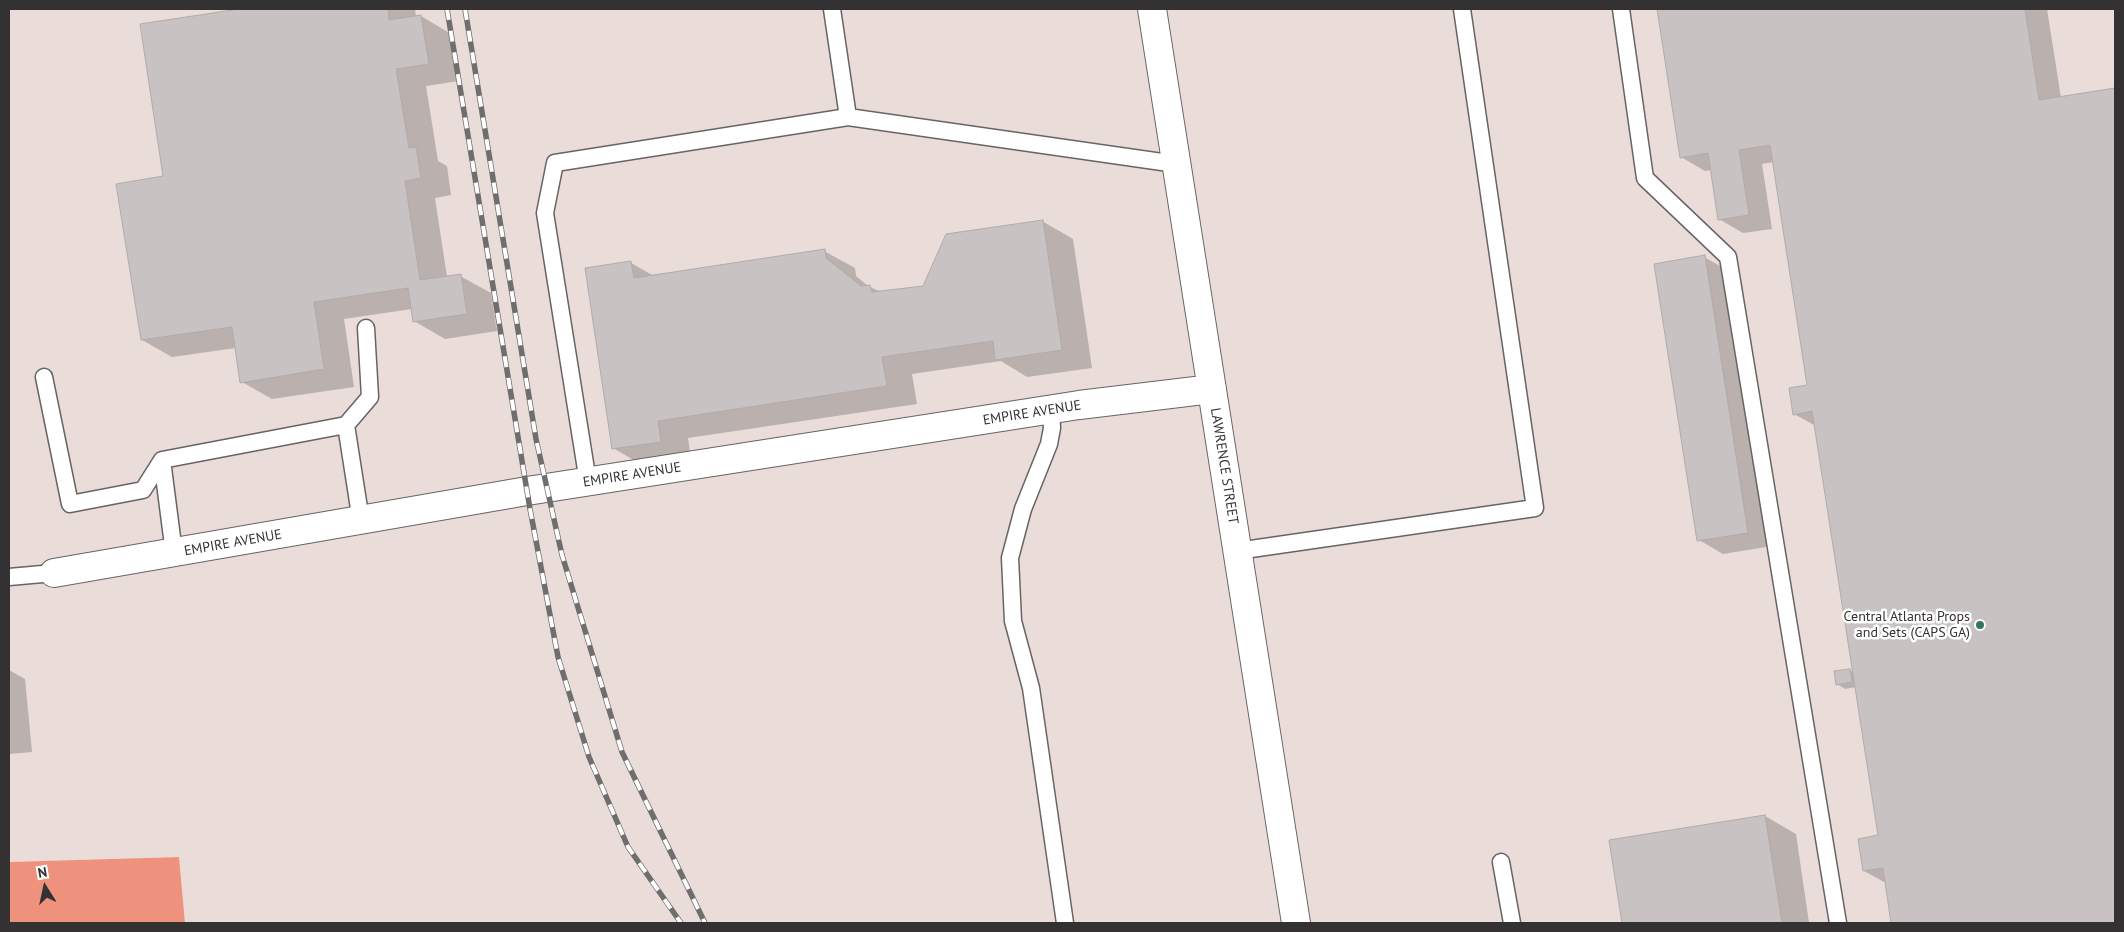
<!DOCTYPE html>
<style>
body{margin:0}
#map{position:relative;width:2124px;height:932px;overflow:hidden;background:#efeae9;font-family:"PT Sans",sans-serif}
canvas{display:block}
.frame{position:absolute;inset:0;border:10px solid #333131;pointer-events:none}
.north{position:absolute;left:20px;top:862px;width:50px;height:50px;-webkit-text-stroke:4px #fff;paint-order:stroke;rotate:350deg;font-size:14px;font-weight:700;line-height:20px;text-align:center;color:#333131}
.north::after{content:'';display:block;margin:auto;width:18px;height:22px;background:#333131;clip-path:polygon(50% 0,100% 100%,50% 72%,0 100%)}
</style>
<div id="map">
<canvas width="2124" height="932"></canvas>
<div class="frame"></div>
<div class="north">N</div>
</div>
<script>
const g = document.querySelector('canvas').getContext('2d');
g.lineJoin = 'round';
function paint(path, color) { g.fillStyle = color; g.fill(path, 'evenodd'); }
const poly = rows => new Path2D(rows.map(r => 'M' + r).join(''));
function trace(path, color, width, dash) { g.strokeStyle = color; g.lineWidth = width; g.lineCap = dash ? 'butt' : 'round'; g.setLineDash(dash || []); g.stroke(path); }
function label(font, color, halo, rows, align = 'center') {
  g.font = font + ' "PT Sans",sans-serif'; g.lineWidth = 5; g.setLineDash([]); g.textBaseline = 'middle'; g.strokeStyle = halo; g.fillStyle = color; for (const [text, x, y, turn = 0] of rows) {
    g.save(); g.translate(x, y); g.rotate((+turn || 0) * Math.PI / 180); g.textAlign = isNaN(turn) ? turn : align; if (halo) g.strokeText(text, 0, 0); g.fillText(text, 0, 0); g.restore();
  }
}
const built = poly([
 [9,9,2115,9,2115,923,185,923,179,857,9,862]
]);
const forest = poly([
 [179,857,185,923,9,923,9,862]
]);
const shadow = poly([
 [247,9,415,9,416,17,421,16,451,34,459,81,426,86,438,161,447,166,451,195,435,198,447,277,460,276,491,293,497,331,445,339,414,321,412,309,344,319,354,387,272,399,242,382,236,348,172,357,142,340,164,178,141,25],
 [1658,9,2047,9,2061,98,2115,89,2115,923,1893,923,1886,883,1864,871,1880,836,1856,687,1845,689,1837,684,1850,670,1854,673,1816,426,1794,414,1808,386,1773,162,1762,164,1772,229,1743,233,1719,219,1711,170,1705,171,1681,157],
 [1042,221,1073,239,1092,368,1027,377,1001,361,912,374,917,404,688,438,691,459,644,466,613,448,631,263,654,276,824,251,855,268,856,276,868,286,881,292,924,287],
 [1704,257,1729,271,1772,546,1723,554,1699,540],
 [9,670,25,679,32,752,9,754],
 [1765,816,1796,834,1809,923,1624,923,1611,841]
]);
const building = poly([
 [239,9,388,9,389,20,421,15,429,64,396,69,409,148,416,147,421,178,405,181,420,280,461,274,467,314,413,322,408,288,314,302,324,369,240,383,232,327,141,340,116,184,163,176,140,24,239,9],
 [1657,9,2025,9,2039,100,2115,88,2115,923,1891,923,1883,868,1863,871,1858,839,1878,835,1812,411,1793,415,1789,388,1807,385,1770,145,1739,150,1749,215,1718,220,1708,153,1680,158,1657,9],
 [1043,220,1062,350,995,360,993,341,882,357,887,386,658,421,661,442,612,449,585,268,631,261,634,278,825,249,826,258,861,286,870,285,872,292,923,286,946,234,1043,220],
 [1705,255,1748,533,1697,541,1654,264,1705,255],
 [1850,669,1852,682,1836,685,1834,671,1850,669],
 [1765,815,1782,923,1622,923,1609,840,1765,815]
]);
const lane = poly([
 [832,9,848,117,1176,164],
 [1621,9,1645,178,1728,257,1838,923],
 [44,377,70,504,143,490,162,460],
 [1051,410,1052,428,1049,444,1023,509,1010,558,1013,621,1031,688,1065,923],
 [346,425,370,397,366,328],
 [588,482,545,213,555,163,848,117],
 [1237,551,1535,508,1462,9],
 [174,553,162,460,346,425,361,521],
 [9,577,54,573],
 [1501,862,1512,923]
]);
const street = poly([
 [1152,9,1296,923],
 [54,573,527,491,1079,405,1212,389]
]);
const rail = poly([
 [447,9,530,509,558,657,589,757,628,847,681,923],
 [465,9,536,439,562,555,622,752,705,923]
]);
const markers = [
 [1980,625,5,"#327361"]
];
const streetNames = [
 ["EMPIRE AVENUE",1032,413,-9],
 ["LAWRENCE STREET",1224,466,81],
 ["EMPIRE AVENUE",632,475,-9],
 ["EMPIRE AVENUE",233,543,-10]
];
const poiNames = [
 ["Central Atlanta Props",1970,617],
 ["and Sets (CAPS GA)",1970,633]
];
paint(built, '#e9dcd9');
paint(forest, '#ef927d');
paint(shadow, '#0003');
paint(building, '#c8c3c2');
trace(building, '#b1acab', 1);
trace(lane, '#686463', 19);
trace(street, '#686463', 30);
trace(lane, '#fff', 16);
trace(street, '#fff', 28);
trace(rail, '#706d6d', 5.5);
trace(rail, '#fff', 4, [11]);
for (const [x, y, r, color] of markers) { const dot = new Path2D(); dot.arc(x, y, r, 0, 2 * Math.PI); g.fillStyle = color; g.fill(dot); trace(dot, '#fff', 2); }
label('14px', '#333131', '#fff', streetNames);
label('14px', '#333131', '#fff', poiNames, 'right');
</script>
